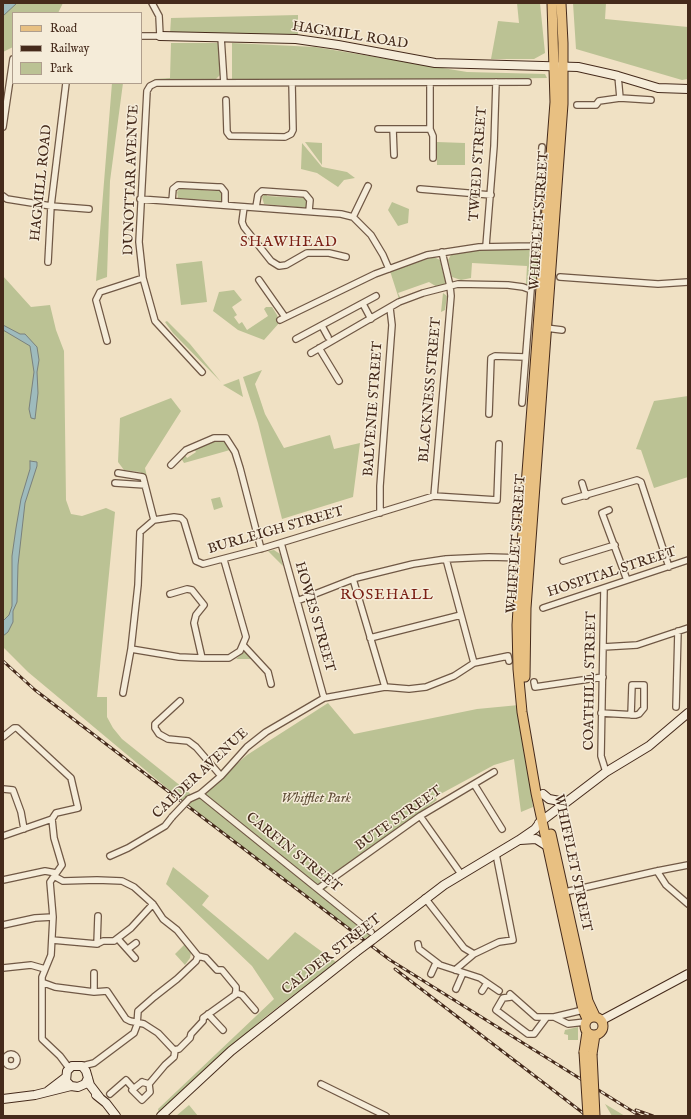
<!DOCTYPE html>
<style>
body{margin:0}
#map{position:relative;width:691px;height:1119px;overflow:hidden;background:#f0e1c4;font-family:"IM FELL English",serif}
canvas{display:block}
.frame{position:absolute;inset:0;border:4px solid #452a1b;pointer-events:none}
.legend{position:absolute;left:12px;top:12px;width:130px;height:72px;box-sizing:border-box;background:#f5ecd9;border:1px solid #af9e8d;margin:0;padding:5px 7px;list-style:none;font-size:12px;color:#452a1b}
.legend li{display:flex;align-items:center;gap:8px;height:20px}
.legend b{width:20px;border:1px solid #af9e8d}
</style>
<div id="map">
<canvas width="691" height="1119"></canvas>
<div class="frame"></div>
<ul class="legend">
<li><b style="height:5px;background:#e8c082"></b>Road</li>
<li><b style="height:5px;background:#452a1b"></b>Railway</li>
<li><b style="height:11px;background:#bbc294"></b>Park</li>
</ul>
</div>
<script>
const g = document.querySelector('canvas').getContext('2d');
g.lineJoin = 'round';
function paint(path, color) { g.fillStyle = color; g.fill(path, 'evenodd'); }
const poly = rows => new Path2D(rows.map(r => 'M' + r).join(''));
function trace(path, color, width, dash) { g.strokeStyle = color; g.lineWidth = width; g.lineCap = dash ? 'butt' : 'round'; g.setLineDash(dash || []); g.stroke(path); }
function label(font, color, halo, rows, align = 'center') {
  g.font = font + ' "IM FELL English",serif'; g.lineWidth = 3; g.setLineDash([]); g.textBaseline = 'middle'; g.strokeStyle = halo; g.fillStyle = color; for (const [text, x, y, turn = 0] of rows) {
    g.save(); g.translate(x, y); g.rotate((+turn || 0) * Math.PI / 180); g.textAlign = isNaN(turn) ? turn : align; if (halo) g.strokeText(text, 0, 0); g.fillText(text, 0, 0); g.restore();
  }
}
const green = poly([
 [3,3,63,3,58,13,13,13,13,47,3,52],
 [517,3,540,3,545,53,534,59,491,59,498,21,519,23],
 [573,3,606,3,605,19,688,27,688,79,682,80,576,49],
 [298,15,298,35,170,34,171,18],
 [171,43,220,43,220,75,216,79,154,80,154,79,170,78],
 [232,43,315,47,467,72,545,74,547,78,324,81,232,80],
 [112,83,123,83,110,181,107,277,96,281],
 [305,142,322,143,322,165],
 [437,142,465,143,465,165,437,165],
 [302,143,322,167,347,172,355,178,344,180,338,187,317,173,301,169],
 [182,186,183,189,219,191,220,189,223,191,223,201,178,198,177,192],
 [266,193,267,196,303,198,305,196,308,197,307,208,264,204,262,197],
 [392,202,409,209,408,223,398,226,388,210],
 [487,249,540,250,538,288,533,288,526,284,527,266,472,263,471,278,461,280,452,277,448,260,452,253],
 [434,257,440,260,446,284,437,287,429,282,398,293,401,299,399,299,390,271],
 [202,261,207,302,181,305,176,264],
 [3,276,31,307,50,305,56,330,64,351,66,500,71,514,82,516,106,508,115,512,97,697,107,697,107,717,113,728,122,739,197,799,247,755,328,703,354,734,477,709,519,705,533,807,521,812,514,759,494,765,435,797,437,800,384,838,320,894,371,935,364,939,192,809,28,672,3,647],
 [234,290,242,300,232,307,237,315,234,317,239,324,242,322,247,330,268,316,264,309,266,307,272,307,277,315,280,322,264,340,238,330,213,311,219,292],
 [443,293,447,296,445,310,441,312],
 [167,321,190,344,221,382,173,333,165,322],
 [262,370,255,384,265,414,284,448,330,435,334,449,360,443,353,497,282,519,258,423,243,377],
 [239,379,243,397,223,385],
 [688,396,688,477,654,488,641,450,636,449,654,401],
 [171,398,181,411,145,468,147,477,140,472,124,470,118,462,120,418],
 [220,438,226,441,230,450,184,463,181,458,185,455,187,458,196,452,193,447],
 [220,497,223,507,214,510,211,499],
 [274,550,280,554,283,566,268,551],
 [245,651,254,659,236,659],
 [173,867,209,896,202,905,268,960,295,932,336,962,264,1018,159,1113,158,1109,274,999,252,966,166,884],
 [185,944,191,953,190,958,185,965,175,954],
 [578,1027,578,1040,568,1040,568,1035,564,1034,565,1030],
 [605,1104,625,1116,612,1116],
 [189,1105,198,1116,176,1116]
]);
const water = poly([
 [9,3,17,3,3,16,3,10,9,3],
 [3,325,20,334,25,334,37,347,39,360,37,372,38,393,35,419,31,418,29,409,34,372,30,346,3,330,3,325],
 [30,461,37,462,37,466,25,503,18,565,17,602,13,611,13,622,8,632,3,636,3,621,9,615,12,606,12,556,16,528,21,499,30,469,30,461]
]);
const river = poly([
 [3,6,7,3]
]);
const street = poly([
 [141,36,160,36,159,16,152,3],
 [221,37,224,83],
 [618,76,620,98,651,100],
 [430,83,430,129,433,136,433,158],
 [226,100,227,132,230,136,285,137,291,134,293,130,292,83],
 [577,105,596,105,599,101,620,98],
 [3,127,13,59],
 [378,129,430,129],
 [393,129,394,155],
 [420,189,491,195],
 [3,196,7,199,51,206,89,209],
 [140,199,341,214,353,217,371,235,383,255,389,269],
 [172,201,173,189,178,185,217,187,221,187,225,192,225,205],
 [244,207,242,222,244,227,271,261,279,266,286,265,307,253,329,253,346,257],
 [256,207,258,195,262,191,305,194,310,200,309,211],
 [353,217,368,186],
 [486,246,494,146,496,82],
 [48,262,51,206,66,83],
 [560,277,658,284,688,282],
 [259,280,285,317],
 [363,304,371,319],
 [280,320,375,274,427,255,479,247,532,246,535,242,542,147],
 [322,326,328,337],
 [546,328,562,330],
 [296,339,376,296],
 [107,341,96,300,100,292,143,278],
 [319,348,339,381],
 [311,353,399,302,423,293,458,284,508,285,523,287,531,290,522,403],
 [202,372,155,321,143,278,139,242,147,91,150,86,156,83,528,82],
 [489,414,491,358,495,356,525,357],
 [171,465,186,450,214,438,226,438,235,452,240,468,261,549],
 [118,473,143,477,154,520],
 [115,483,145,485],
 [582,483,586,496],
 [434,496,451,296,450,286,442,252],
 [565,501,637,480,641,482,669,567],
 [609,510,602,513,627,580],
 [380,513,380,486,392,325,390,308],
 [281,543,324,698],
 [446,559,474,663],
 [563,561,615,545],
 [353,579,385,687],
 [604,589,601,756,606,772],
 [170,594,187,589,192,590,204,605,196,615,194,623,202,658],
 [297,601,356,578,413,564,446,559,489,557,524,558],
 [543,608,688,560],
 [370,638,461,615],
 [243,645,268,672,271,684],
 [603,647,637,645,688,628],
 [131,649,179,657,202,658,229,658,240,651,246,637,224,560],
 [534,682,535,687,603,677],
 [123,693,131,649,138,585,140,532,154,520,174,517,181,518,184,521,196,561,203,564,264,548,434,496,497,500,499,444],
 [180,701,155,724,155,728,159,734,168,739,188,741,196,747,221,776],
 [676,707,678,631],
 [601,713,636,715,639,714,644,708,644,685,632,685,631,715],
 [3,737,14,728,17,728,71,778,78,808,56,813,52,819,54,838,62,865,50,882,53,917,51,955,42,977,42,1039,60,1056,69,1068],
 [474,784,502,829],
 [3,789,13,790,21,812,24,829],
 [200,794,371,932],
 [189,799,200,794,221,776,247,747,266,732,324,698,385,687,409,689,426,687,454,676,474,663,508,656,509,661],
 [420,816,461,874],
 [3,836,52,819],
 [110,856,128,848,165,826,172,817],
 [657,871,666,885,688,904],
 [54,876,63,881,97,880,122,881,134,887,153,904,163,919,177,930,198,956,206,958,217,970,222,970,236,987,236,991,235,995,203,1018,203,1021,191,1034,190,1038,179,1049,174,1050,158,1033,144,1024,130,1021,126,1019,107,991,94,992,94,973],
 [3,880,45,871,56,873],
 [319,888,420,816,494,772],
 [565,892,657,871,688,865],
 [425,898,464,948,474,954,499,942,513,940,496,854],
 [3,925,35,918,53,917],
 [118,939,135,958],
 [52,940,97,944,103,941,114,941,131,928,153,904],
 [97,944,98,916],
 [418,944,419,949,440,965,480,978,499,991],
 [128,949,136,943],
 [3,968,31,965,45,969],
 [455,970,474,954],
 [431,974,436,963],
 [44,983,55,987,94,992],
 [456,989,463,973],
 [482,991,487,983],
 [236,993,242,995,255,1010],
 [510,994,536,1017,554,1017,568,1024,585,1022],
 [511,997,503,998,496,1010,528,1034,534,1034,546,1018],
 [208,1014,223,1030],
 [554,1017,583,1010],
 '5 1060a6 6 0 1 1 12 0a6 6 0 1 1-12 0Z',
 [82,1066,94,1063,134,1033,137,1025,138,1011,154,997,177,979,196,961,198,956],
 [142,1082,149,1084,150,1092,142,1100,132,1090,142,1082],
 [149,1084,165,1065,174,1057,175,1050],
 [321,1084,386,1116],
 [110,1094,126,1080,134,1089]
]);
const secondary = poly([
 [160,36,296,39,338,45,435,63,578,67,618,76,658,88,688,89],
 [543,794,549,799,565,802],
 [539,823,606,772,649,746,688,713],
 [520,840,536,839,547,846],
 [372,940,444,885,519,840,535,829,542,820],
 [602,1020,688,974],
 [71,1086,66,1081,67,1071,72,1066,82,1066,86,1071,90,1085,100,1098],
 [48,1091,65,1078],
 [96,1095,106,1103,116,1116],
 [3,1099,35,1095,71,1086,78,1087,85,1084,88,1078],
 [161,1116,231,1051,356,952]
]);
const primary = poly([
 [552,3,555,102,525,499,517,625,518,669,522,712,536,793,583,1010,587,1019],
 [525,677,526,608,563,104,563,43,561,3],
 [551,834,588,1001,595,1016],
 '585 1026a9 9 0 1 1 18 0a9 9 0 1 1-18 0Z',
 [584,1052,587,1032],
 [592,1054,595,1035]
]);
const rail = poly([
 [3,661,35,690,390,960,640,1116],
 [395,969,587,1116],
 [636,1110,653,1116]
]);
const streetBridge = poly([
 [172,817,189,799]
]);
const secondaryBridge = poly([
 [356,952,372,940]
]);
const primaryBridge = poly([
 [584,1052,588,1116],
 [592,1054,595,1116]
]);
const streetNames = [
 ["HAGMILL ROAD",350,36,9],
 ["TWEED STREET",479,164,-86],
 ["DUNOTTAR AVENUE",132,180,-88],
 ["HAGMILL ROAD",42,183,-84],
 ["WHIFFLET STREET",540,221,-86],
 ["BLACKNESS STREET",431,390,-85],
 ["BALVENIE STREET",374,409,-86],
 ["BURLEIGH STREET",276,531,-16],
 ["WHIFFLET STREET",517,544,-86],
 ["HOSPITAL STREET",612,573,-18],
 ["HOWES STREET",314,617,74],
 ["COATHILL STREET",591,681,-89],
 ["CALDER AVENUE",201,774,-43],
 ["BUTE STREET",399,819,-35],
 ["CARFIN STREET",293,853,39],
 ["WHIFFLET STREET",572,863,78],
 ["CALDER STREET",332,955,-38]
];
const parkNames = [
 ["Whifflet Park",316,799]
];
const neighbourhoodNames = [
 ["SHAWHEAD",289,243],
 ["ROSEHALL",387,596]
];
paint(green, '#bbc294');
paint(water, '#9ebbbd');
trace(water, '#7a817c', 1);
trace(river, '#9ebbbd', 10);
trace(street, '#705845', 8);
trace(secondary, '#452a1b', 10);
trace(primary, '#452a1b', 11);
trace(street, '#f5ecd9', 5.5);
trace(secondary, '#f5ecd9', 8);
trace(primary, '#e8c082', 9);
trace(rail, '#452a1b', 3);
trace(rail, '#f5ecd9', 1.5, [4.5]);
trace(streetBridge, '#705845', 8, []);
trace(secondaryBridge, '#452a1b', 10, []);
trace(primaryBridge, '#452a1b', 11, []);
trace(streetBridge, '#f5ecd9', 5.5);
trace(secondaryBridge, '#f5ecd9', 8);
trace(primaryBridge, '#e8c082', 9);
label('14px', '#452a1b', '#f5ecd9', streetNames);
label('italic 14px', '#625039', '#f5ecd9', parkNames);
g.letterSpacing = '1px';
label('15px', '#7a1f14', '#f5ecd9', neighbourhoodNames);
g.letterSpacing = '0px';
</script>
